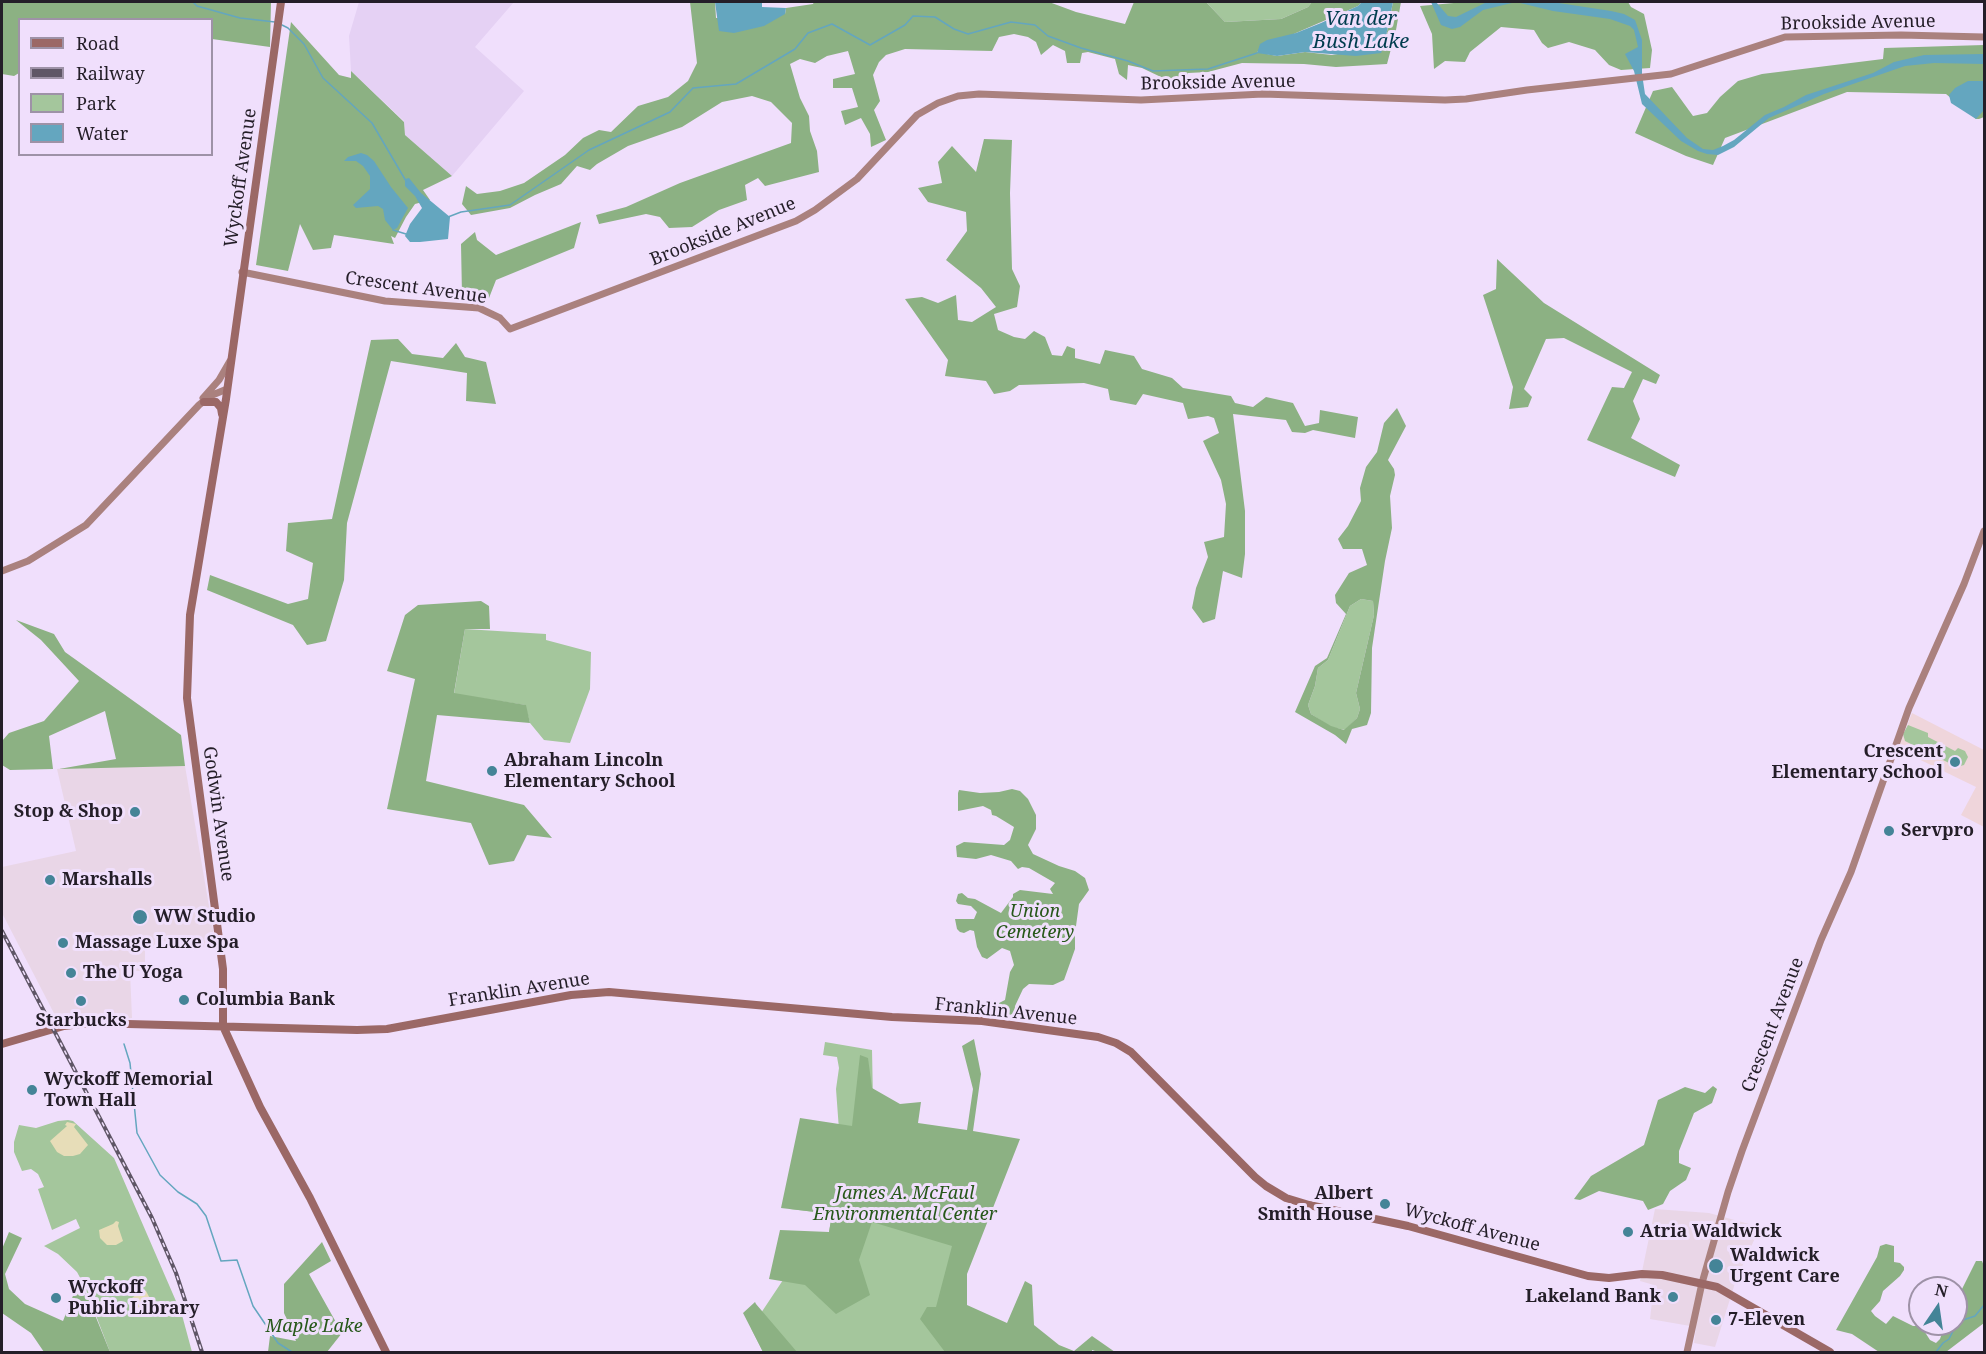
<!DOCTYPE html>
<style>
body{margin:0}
#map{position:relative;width:1986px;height:1354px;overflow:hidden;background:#f0dffc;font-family:"Noto Serif",serif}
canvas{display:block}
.frame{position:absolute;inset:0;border:3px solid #241e28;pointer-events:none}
.legend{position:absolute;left:18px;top:18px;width:195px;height:138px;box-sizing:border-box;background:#f0dffc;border:2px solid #9e92a7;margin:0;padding:8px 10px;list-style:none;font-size:18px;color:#241e28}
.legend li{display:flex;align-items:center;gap:12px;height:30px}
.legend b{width:30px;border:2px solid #9e92a7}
.north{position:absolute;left:1908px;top:1276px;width:60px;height:60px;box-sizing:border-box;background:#f0dffc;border:2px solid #9e92a7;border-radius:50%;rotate:13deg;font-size:16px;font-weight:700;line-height:24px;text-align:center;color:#241e28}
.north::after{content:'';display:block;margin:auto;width:21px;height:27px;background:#448497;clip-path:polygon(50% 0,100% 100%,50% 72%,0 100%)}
</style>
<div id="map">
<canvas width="1986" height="1354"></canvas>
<div class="frame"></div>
<ul class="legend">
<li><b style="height:8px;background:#9b6866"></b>Road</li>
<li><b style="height:8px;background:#5f5666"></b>Railway</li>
<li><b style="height:16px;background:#a4c69c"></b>Park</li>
<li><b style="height:16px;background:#64a6bf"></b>Water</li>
</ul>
<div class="north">N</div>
</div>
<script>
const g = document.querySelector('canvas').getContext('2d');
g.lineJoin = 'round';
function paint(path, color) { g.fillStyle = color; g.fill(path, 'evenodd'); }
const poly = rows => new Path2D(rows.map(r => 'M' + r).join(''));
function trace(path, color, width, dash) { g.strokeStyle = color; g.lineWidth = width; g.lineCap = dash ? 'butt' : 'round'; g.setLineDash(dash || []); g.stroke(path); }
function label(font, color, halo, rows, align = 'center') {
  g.font = font + ' "Noto Serif",serif'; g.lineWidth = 6; g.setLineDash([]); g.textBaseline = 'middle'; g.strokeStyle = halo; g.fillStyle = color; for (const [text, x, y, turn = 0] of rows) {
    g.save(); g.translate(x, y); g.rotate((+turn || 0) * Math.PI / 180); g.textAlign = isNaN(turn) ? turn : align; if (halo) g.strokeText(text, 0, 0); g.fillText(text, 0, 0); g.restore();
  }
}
const commercial = poly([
 [108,763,185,766,216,947,145,946,145,971,130,971,132,1018,58,1021,2,913,2,867,76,851,57,769],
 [1655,1209,1709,1213,1760,1227,1736,1280,1715,1347,1694,1343,1696,1327,1650,1319,1654,1285,1640,1281]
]);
const built = poly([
 [359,2,514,2,475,47,524,91,452,176,405,135,404,121,351,71,349,36]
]);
const education = poly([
 [1912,713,1984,750,1984,827,1961,815,1976,787,1898,749]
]);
const green = poly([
 [1206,2,1312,2,1308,7,1281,19,1225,22],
 [1361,599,1373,601,1374,615,1356,693,1360,709,1357,718,1345,730,1331,727,1311,714,1308,705,1315,686,1318,668,1328,660,1350,606],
 [465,629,546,634,546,640,591,652,590,689,570,743,544,740,530,723,525,705,454,694],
 [1908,725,1928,733,1928,737,1955,751,1958,748,1965,751,1968,757,1964,765,1957,767,1905,741,1903,734],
 [825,1042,872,1050,873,1100,910,1108,960,1265,957,1308,1065,1352,763,1352,751,1328,787,1274,829,1232,832,1214,790,1209,839,1130,836,1089,839,1068,837,1057,823,1055],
 [68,1120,73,1121,114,1158,182,1315,192,1352,110,1352,85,1287,77,1272,58,1254,44,1246,80,1228,76,1219,52,1230,38,1189,44,1187,38,1174,31,1169,22,1171,14,1152,14,1142,19,1125,36,1128,58,1121]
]);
const forest = poly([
 [2,2,67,3,271,2,270,47,212,39,212,20,20,20,19,73,14,76,2,74],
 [690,2,715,2,716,18,785,14,786,8,813,4,814,2,1049,2,1076,12,1125,24,1134,2,1206,2,1225,22,1281,19,1308,7,1312,2,1362,2,1358,6,1296,33,1257,52,1277,56,1305,52,1332,55,1384,46,1393,2,1401,2,1396,30,1387,64,1336,67,1304,64,1242,63,1208,72,1188,73,1180,91,1170,87,1163,78,1142,68,1128,65,1127,80,1119,74,1115,59,1088,52,1082,53,1080,63,1067,63,1065,51,1053,45,1041,55,1036,42,1028,37,1014,34,999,37,992,51,905,49,886,55,879,62,873,75,880,101,874,110,886,140,871,147,870,134,861,118,845,125,841,111,858,107,852,88,833,88,833,79,855,74,848,51,827,56,815,63,800,59,790,64,800,98,809,116,810,131,817,151,819,172,765,186,758,178,745,185,747,200,719,210,692,227,669,228,660,217,646,214,599,224,596,215,626,207,680,183,791,143,792,123,771,102,752,96,722,102,682,127,628,146,597,164,590,170,577,166,561,184,535,195,510,208,471,215,462,204,466,186,477,194,500,191,524,183,565,155,583,138,599,130,611,132,638,106,668,97,688,81,697,63],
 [1465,2,1628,2,1631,7,1644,14,1652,50,1650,68,1621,70,1609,65,1595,50,1569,42,1548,48,1542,43,1534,30,1501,27,1470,52,1465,62,1445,61,1434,69,1432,34,1420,6],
 [291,22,339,75,351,78,351,71,404,122,405,135,452,176,423,190,430,200,415,204,406,217,395,238,391,236,394,244,334,235,331,248,313,250,300,224,288,271,256,265],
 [1984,45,1984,117,1979,119,1976,119,1946,94,1847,92,1725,138,1713,165,1686,156,1635,133,1653,91,1672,87,1693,116,1707,113,1720,97,1738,81,1762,74,1883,59,1884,48],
 [984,139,1012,140,1010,193,1012,269,1020,286,1017,307,994,314,998,330,1014,337,1025,339,1034,331,1045,337,1052,355,1062,356,1067,346,1075,349,1075,358,1100,364,1105,350,1134,356,1142,369,1172,378,1183,388,1231,396,1235,403,1253,407,1266,397,1293,403,1305,426,1319,423,1320,410,1358,417,1355,438,1313,430,1305,433,1292,432,1286,420,1233,414,1245,511,1245,554,1242,578,1223,571,1215,619,1203,623,1192,608,1196,588,1208,557,1204,542,1224,537,1226,504,1221,480,1203,441,1219,433,1214,418,1208,416,1188,419,1183,403,1143,394,1136,405,1110,400,1108,389,1084,383,1019,385,1010,391,994,394,986,381,945,376,948,360,905,299,922,297,938,303,956,295,958,320,972,322,996,307,981,288,946,260,967,231,966,212,928,202,918,188,942,183,938,162,952,146,976,172],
 [581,222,574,248,496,280,489,298,482,296,462,295,461,244,475,232,477,240,496,255],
 [1497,259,1544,303,1660,375,1656,384,1643,379,1633,401,1640,419,1631,438,1680,465,1675,477,1587,440,1612,387,1624,388,1632,372,1564,338,1546,339,1524,389,1532,397,1528,407,1509,409,1513,387,1483,295,1496,289],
 [398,339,412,354,443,358,456,343,465,357,486,362,496,404,466,401,467,373,391,361,347,523,344,580,326,641,307,645,293,625,207,590,210,575,288,604,308,599,313,563,286,551,288,523,332,519,371,340],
 [1397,408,1406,426,1388,460,1394,469,1395,475,1390,496,1392,528,1385,561,1372,648,1371,713,1367,725,1352,729,1346,744,1335,735,1295,712,1315,666,1327,658,1346,614,1336,603,1335,595,1349,573,1367,565,1362,549,1343,549,1338,539,1348,526,1361,501,1360,488,1366,467,1377,452,1384,423],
 [1361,599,1373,601,1374,615,1356,693,1360,709,1357,718,1344,730,1331,726,1311,714,1308,705,1315,686,1318,668,1328,660,1350,606],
 [481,601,489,606,490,629,465,629,454,693,526,705,530,723,437,715,426,781,524,805,552,838,527,835,514,861,489,865,471,823,387,809,415,679,387,671,405,615,418,605],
 [16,620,54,634,65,652,181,735,185,766,59,769,116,759,105,711,49,736,53,769,10,770,2,765,2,741,9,733,44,721,79,681,41,640],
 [1012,789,1020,791,1028,799,1036,815,1036,829,1028,845,1033,854,1059,866,1075,871,1085,878,1089,890,1079,904,1076,926,1073,929,1075,937,1075,949,1064,980,1053,985,1029,984,1023,989,1015,1006,1014,1020,999,1015,996,1011,999,1003,1005,1000,1010,972,1014,965,1010,951,1002,948,987,959,982,957,977,947,974,931,970,930,964,933,960,932,957,929,955,919,974,919,977,912,971,906,958,904,956,901,958,894,962,893,968,898,975,899,1001,913,1013,897,1013,894,1020,890,1053,894,1050,889,1055,883,1029,868,1022,867,1018,869,1011,861,991,855,976,859,957,857,956,846,964,842,1004,845,1010,840,1014,827,996,816,992,815,991,810,983,806,958,811,958,793,959,790,980,793,999,792],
 [974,1039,981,1074,973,1131,1020,1139,967,1274,967,1305,1007,1323,1025,1281,1032,1285,1034,1325,1059,1345,1074,1351,1092,1336,1115,1352,1098,1352,1092,1350,1092,1352,945,1352,920,1319,927,1307,936,1307,952,1246,872,1222,859,1260,870,1295,836,1314,805,1285,769,1279,780,1230,829,1232,832,1214,781,1208,800,1118,852,1126,860,1055,868,1058,872,1088,900,1104,921,1102,918,1123,967,1130,973,1089,962,1046],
 [1713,1086,1717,1089,1712,1103,1694,1113,1679,1151,1679,1163,1691,1168,1686,1180,1670,1191,1663,1204,1648,1210,1643,1201,1599,1191,1580,1200,1574,1199,1591,1176,1644,1145,1658,1100,1685,1087,1705,1093],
 [9,1232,22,1238,5,1274,9,1289,25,1304,63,1321,80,1278,110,1352,44,1352,31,1333,2,1313,2,1249],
 [322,1242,331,1261,309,1274,342,1333,327,1352,268,1352,270,1336,296,1341,284,1313,284,1284],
 [1886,1244,1894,1246,1894,1262,1900,1263,1904,1267,1904,1270,1900,1276,1883,1291,1880,1301,1871,1311,1875,1316,1886,1324,1893,1316,1913,1326,1921,1326,1930,1340,1936,1343,1940,1339,1943,1330,1948,1324,1956,1324,1956,1303,1960,1293,1976,1261,1982,1261,1984,1266,1984,1323,1946,1352,1879,1352,1852,1334,1836,1330,1877,1257,1880,1246],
 [755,1302,756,1304,797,1352,763,1352,743,1313]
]);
const sand = poly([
 [67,1122,76,1124,74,1127,88,1145,80,1154,73,1156,64,1156,57,1152,50,1141,67,1126,65,1125],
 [116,1221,119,1222,118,1226,123,1241,116,1245,107,1245,100,1238,99,1230,113,1224],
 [146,1291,156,1310,155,1312,151,1311,136,1317,130,1309,132,1298,139,1292]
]);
const water = poly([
 [715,2,762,2,762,7,786,8,785,14,764,26,734,33,719,31],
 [1362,2,1393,2,1384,46,1381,53,1356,56,1305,52,1277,56,1257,53,1260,44,1267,40,1296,33,1321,23,1358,6],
 [1431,2,1436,2,1448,16,1456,17,1487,2,1552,2,1611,11,1624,14,1635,20,1642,40,1642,74,1645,94,1687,138,1703,149,1713,150,1723,146,1734,140,1765,115,1784,107,1806,95,1873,73,1894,62,1924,55,1984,54,1984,64,1934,63,1905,66,1824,94,1769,118,1734,147,1718,155,1707,154,1698,151,1681,141,1642,104,1634,71,1625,54,1638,47,1634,30,1630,26,1610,19,1553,11,1516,2,1483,10,1460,27,1452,29,1441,25],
 [1968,81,1984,81,1984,110,1976,119,1951,103,1949,95,1955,88],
 [361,153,367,155,374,161,391,187,408,208,397,228,393,230,385,220,383,209,378,206,356,208,353,205,370,189,370,176,363,166,356,161,344,161,348,157],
 [409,178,421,193,450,217,448,239,420,242,410,242,405,236,410,224,422,208,415,196,405,186,405,179]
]);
const stream = poly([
 [193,2,197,6,240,18,275,22],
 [282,25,288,28,304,44,323,78,372,123,406,181],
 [448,217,461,212,510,205,589,150,670,112,693,88,736,84,795,49,808,33,832,24,870,45,905,25,913,16,935,17,954,29,968,34,1011,22,1035,25,1048,36,1081,48,1128,61,1153,71,1208,69,1257,53],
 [393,230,406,234],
 [124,1044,130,1063,137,1133,160,1175,178,1192,197,1204,206,1216,221,1261,237,1260,253,1306,278,1343,292,1352],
 [1936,1352,1943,1343,1949,1339,1955,1327,1963,1320,1975,1316,1984,1305]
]);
const secondary = poly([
 [242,272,385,301,479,308,500,318,510,329,796,221,815,210,857,179,917,115,938,103,958,96,979,94,1141,100,1263,94,1445,100,1466,99,1527,90,1671,74,1785,37,1901,35,1984,37],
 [203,398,219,380,230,361],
 [2,571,28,561,86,525,199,405,210,396,227,389],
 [1687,1352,1702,1283,1728,1192,1742,1151,1821,940,1851,872,1909,708,1964,584,1984,531]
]);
const primary = poly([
 [281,2,226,399,190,615,187,698,223,969,223,1026,260,1107,310,1198,386,1352],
 [204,402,216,402,221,408,222,414],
 [2,1044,64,1026,90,1023,357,1030,387,1029,571,995,609,992,892,1017,982,1021,1098,1037,1116,1043,1131,1052,1255,1177,1266,1186,1286,1198,1309,1205,1408,1226,1588,1276,1609,1278,1642,1274,1662,1275,1717,1287,1830,1352]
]);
const rail = poly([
 [2,931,152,1218,176,1273,202,1352]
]);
const markers = [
 [1955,762,6,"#448497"],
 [492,771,6,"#448497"],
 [135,812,6,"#448497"],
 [1889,831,6,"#448497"],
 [50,880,6,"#448497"],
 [140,917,8,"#448497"],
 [63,943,6,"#448497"],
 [71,973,6,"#448497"],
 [184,1000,6,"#448497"],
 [81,1001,6,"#448497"],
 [32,1090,6,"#448497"],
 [1385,1204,6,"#448497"],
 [1628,1232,6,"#448497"],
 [1716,1266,8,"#448497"],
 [1673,1297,6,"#448497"],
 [56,1298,6,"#448497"],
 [1716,1320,6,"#448497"]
];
const streetNames = [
 ["Brookside Avenue",1858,23,-1],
 ["Brookside Avenue",1218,83,-1],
 ["Wyckoff Avenue",241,178,-82],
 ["Brookside Avenue",723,232,-22],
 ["Crescent Avenue",416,288,8],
 ["Godwin Avenue",218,814,82],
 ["Franklin Avenue",519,990,-9],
 ["Franklin Avenue",1006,1012,6],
 ["Crescent Avenue",1773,1025,-69],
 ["Wyckoff Avenue",1472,1228,15]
];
const poiNames = [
 ["Crescent",1943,752,"right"],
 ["Elementary School",1943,773,"right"],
 ["Abraham Lincoln",504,761],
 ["Elementary School",504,782],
 ["Stop & Shop",123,812,"right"],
 ["Servpro",1901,831],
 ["Marshalls",62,880],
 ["WW Studio",154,917],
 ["Massage Luxe Spa",75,943],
 ["The U Yoga",83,973],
 ["Columbia Bank",196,1000],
 ["Starbucks",81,1021,"center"],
 ["Wyckoff Memorial",44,1080],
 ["Town Hall",44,1101],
 ["Albert",1373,1194,"right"],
 ["Smith House",1373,1215,"right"],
 ["Atria Waldwick",1640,1232],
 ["Waldwick",1730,1256],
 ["Urgent Care",1730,1277],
 ["Wyckoff",68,1288],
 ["Public Library",68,1309],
 ["Lakeland Bank",1661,1297,"right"],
 ["7-Eleven",1728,1320]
];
const parkNames = [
 ["Union",1035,912],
 ["Cemetery",1035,933],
 ["James A. McFaul",905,1194],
 ["Environmental Center",905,1215],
 ["Maple Lake",314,1327]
];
const waterNames = [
 ["Van der",1361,19],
 ["Bush Lake",1361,42]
];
paint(commercial, '#e9d6e7');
paint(built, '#e5d1f4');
paint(education, '#efd5db');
paint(green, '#a4c69c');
paint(forest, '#8cb183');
paint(sand, '#e7ddb8');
paint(water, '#64a6bf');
trace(stream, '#64a6bf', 1.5);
trace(secondary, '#aa817e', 7);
trace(primary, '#9b6866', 8);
trace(rail, '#5f5666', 4);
trace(rail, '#f0dffc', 1.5, [4.5]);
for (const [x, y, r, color] of markers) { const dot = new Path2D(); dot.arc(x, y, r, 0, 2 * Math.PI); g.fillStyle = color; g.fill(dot); trace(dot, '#f0dffc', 2); }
label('18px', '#241e28', '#f0dffc', streetNames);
label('bold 18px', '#241e28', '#f0dffc', poiNames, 'left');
label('italic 18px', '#27581a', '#f0dffc', parkNames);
label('italic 20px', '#003c4e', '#f0dffc', waterNames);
</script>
